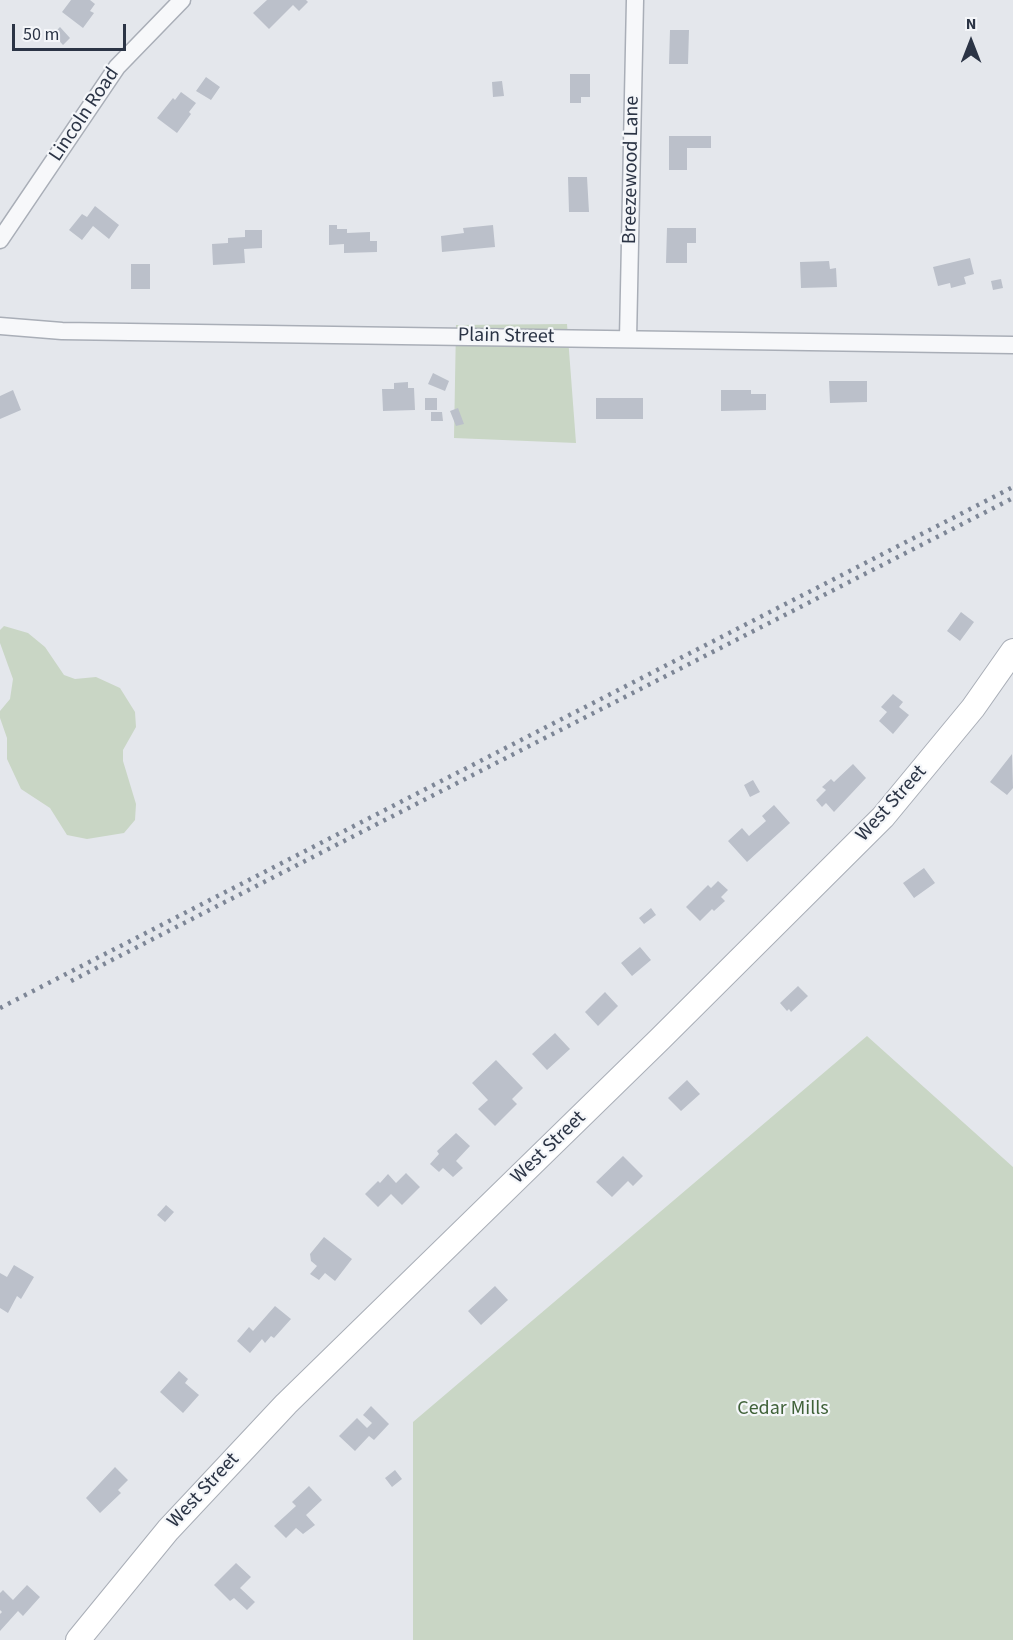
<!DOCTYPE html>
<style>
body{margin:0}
#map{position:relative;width:1013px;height:1640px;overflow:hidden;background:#e4e7ec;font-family:"Source Sans 3",sans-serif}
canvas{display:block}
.north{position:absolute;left:941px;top:12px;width:60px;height:60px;-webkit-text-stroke:4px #f4f6f9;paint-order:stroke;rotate:0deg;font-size:16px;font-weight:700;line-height:24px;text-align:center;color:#2b3445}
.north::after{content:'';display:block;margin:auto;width:21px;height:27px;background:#2b3445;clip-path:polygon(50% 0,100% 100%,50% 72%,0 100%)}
.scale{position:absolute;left:12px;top:24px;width:114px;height:27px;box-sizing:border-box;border:3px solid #2b3445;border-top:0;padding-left:8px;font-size:18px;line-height:21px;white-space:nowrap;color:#2b3445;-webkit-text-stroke:4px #f4f6f9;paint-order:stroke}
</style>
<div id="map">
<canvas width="1013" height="1640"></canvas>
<div class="north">N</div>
<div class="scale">50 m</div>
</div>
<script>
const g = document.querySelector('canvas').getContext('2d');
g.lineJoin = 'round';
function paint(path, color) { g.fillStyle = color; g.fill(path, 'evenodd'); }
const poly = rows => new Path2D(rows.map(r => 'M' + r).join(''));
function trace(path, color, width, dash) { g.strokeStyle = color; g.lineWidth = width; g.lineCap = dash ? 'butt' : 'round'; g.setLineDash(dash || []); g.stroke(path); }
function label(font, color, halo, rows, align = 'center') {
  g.font = font + ' "Source Sans 3",sans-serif'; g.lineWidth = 4.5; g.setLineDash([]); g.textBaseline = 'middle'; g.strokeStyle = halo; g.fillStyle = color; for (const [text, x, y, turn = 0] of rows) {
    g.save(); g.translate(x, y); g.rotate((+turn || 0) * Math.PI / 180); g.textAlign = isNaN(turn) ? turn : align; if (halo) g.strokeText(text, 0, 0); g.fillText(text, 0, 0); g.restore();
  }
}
const green = poly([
 [567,324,576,443,454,438,456,325],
 [4,626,28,633,45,647,64,675,75,679,96,677,120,688,135,712,136,727,123,750,123,761,136,804,135,820,124,833,87,839,67,835,50,808,21,789,7,759,7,738,0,718,0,711,10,699,13,679,0,643,0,630],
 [867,1036,1013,1167,1013,1640,413,1640,413,1422]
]);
const building = poly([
 [71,0,90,0,95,4,90,11,94,13,83,28,62,12],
 [267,0,306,0,308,2,299,11,293,5,269,29,253,13],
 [60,27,70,38,63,45,53,34],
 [670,30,689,30,688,64,669,64],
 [570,74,590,74,590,97,581,97,581,103,570,103],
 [206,77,220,87,211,100,196,91],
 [502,81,504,96,493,97,492,82],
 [181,92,196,103,189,112,191,114,177,133,157,118,173,98,175,100],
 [669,136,711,136,711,148,687,148,687,170,669,170],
 [568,177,587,177,589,212,569,212],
 [95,206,119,225,109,239,93,226,82,240,69,230,82,214,87,217],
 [329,225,337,225,337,229,347,229,347,233,370,232,370,241,377,241,377,252,344,253,344,244,329,245],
 [493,225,495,247,442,252,441,236,464,233,463,228],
 [667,228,696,228,696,243,687,243,687,263,666,263],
 [245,230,262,230,262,248,244,249,245,263,213,265,212,244,228,243,228,238,245,237],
 [970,258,974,274,964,277,966,284,951,288,950,283,938,286,933,267],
 [829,261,830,269,836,268,837,287,801,288,800,262],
 [131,264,150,264,150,289,131,289],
 [1001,279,1003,288,993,290,991,281],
 [433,373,449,381,445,391,428,384],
 [829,381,867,381,867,402,830,403],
 [408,382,408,388,414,388,415,410,383,411,382,389,394,389,394,383],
 [13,390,21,410,0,419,0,396],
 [721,390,751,390,751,394,766,394,766,410,721,411],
 [425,398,437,398,437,410,425,410],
 [596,398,643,398,643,419,596,419],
 [458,408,464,424,456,426,450,411],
 [431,412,442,412,443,421,431,421],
 [961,612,974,622,960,641,947,631],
 [893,694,903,702,899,707,909,715,893,734,879,721,887,712,881,707],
 [1012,754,1013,788,1007,795,990,782],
 [853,764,866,778,834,812,826,803,822,807,816,800,826,790,822,787,831,779,834,782],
 [753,780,760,792,750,797,744,785],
 [774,805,790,823,747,862,728,841,742,828,749,836,766,821,762,816],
 [924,868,935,883,914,898,903,883],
 [718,881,728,890,721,897,725,901,714,911,712,909,700,921,686,907,708,885,711,888],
 [651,908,656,915,644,924,639,918],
 [640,947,651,960,632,976,621,963],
 [798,986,808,996,791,1012,789,1009,787,1011,780,1003],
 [605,992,618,1006,598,1026,585,1012],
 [555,1033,570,1049,547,1070,532,1054],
 [496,1060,523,1088,512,1099,517,1104,495,1126,478,1109,488,1100,472,1083],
 [687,1080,700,1094,681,1111,668,1098],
 [456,1133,470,1146,456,1161,463,1168,453,1177,443,1168,439,1172,430,1164,439,1154,437,1151],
 [623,1156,643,1176,633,1186,628,1181,612,1197,596,1182],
 [406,1173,420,1187,402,1205,391,1194,378,1207,365,1194,378,1181,380,1183,388,1174,396,1183],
 [166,1205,174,1212,165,1222,157,1215],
 [324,1237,352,1259,335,1281,325,1273,319,1280,310,1274,317,1266,311,1261,310,1254],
 [14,1265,34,1277,21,1299,17,1296,8,1313,0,1308,0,1273,7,1277],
 [495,1286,508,1300,481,1325,468,1311],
 [275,1306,291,1319,274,1338,271,1336,265,1343,262,1339,250,1353,237,1341,249,1327,253,1331],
 [179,1371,188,1379,185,1383,199,1395,183,1413,160,1392],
 [371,1406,389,1424,374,1440,369,1436,355,1451,339,1436,357,1418,367,1428,372,1423,363,1415],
 [115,1467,128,1480,118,1490,121,1493,100,1513,86,1498],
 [395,1470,402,1479,392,1487,385,1478],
 [309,1486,322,1500,306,1515,315,1525,303,1534,296,1528,286,1538,274,1526,296,1506,292,1502],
 [236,1563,251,1577,240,1588,255,1602,247,1610,234,1598,230,1601,214,1585],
 [27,1585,40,1597,23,1616,18,1611,0,1631,0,1614,2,1612,0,1610,0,1593,3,1590,13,1600]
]);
const minor = poly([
 [0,240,117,67,182,0],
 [0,326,62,331,1013,345],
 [628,339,635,0]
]);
const secondary = poly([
 [78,1640,168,1530,286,1404,660,1039,883,817,973,708,1013,651]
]);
const rail = poly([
 [71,981,1013,498],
 [0,1008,1013,487]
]);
const streetNames = [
 ["Lincoln Road",85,115,-56],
 ["Breezewood Lane",632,170,-89],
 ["Plain Street",506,337,1],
 ["West Street",892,804,-48],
 ["West Street",549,1148,-44],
 ["West Street",204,1491,-47]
];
const parkNames = [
 ["Cedar Mills",783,1410]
];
paint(green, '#c9d6c5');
paint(building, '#bbc0ca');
trace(minor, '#a9aeb7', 19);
trace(secondary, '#a9aeb7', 26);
trace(minor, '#f7f8fa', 16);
trace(secondary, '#fff', 24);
trace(rail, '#7d8696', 4.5, [3, 6]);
label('20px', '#2b3445', '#f4f6f9', streetNames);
label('20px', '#3f6138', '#f4f6f9', parkNames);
</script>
